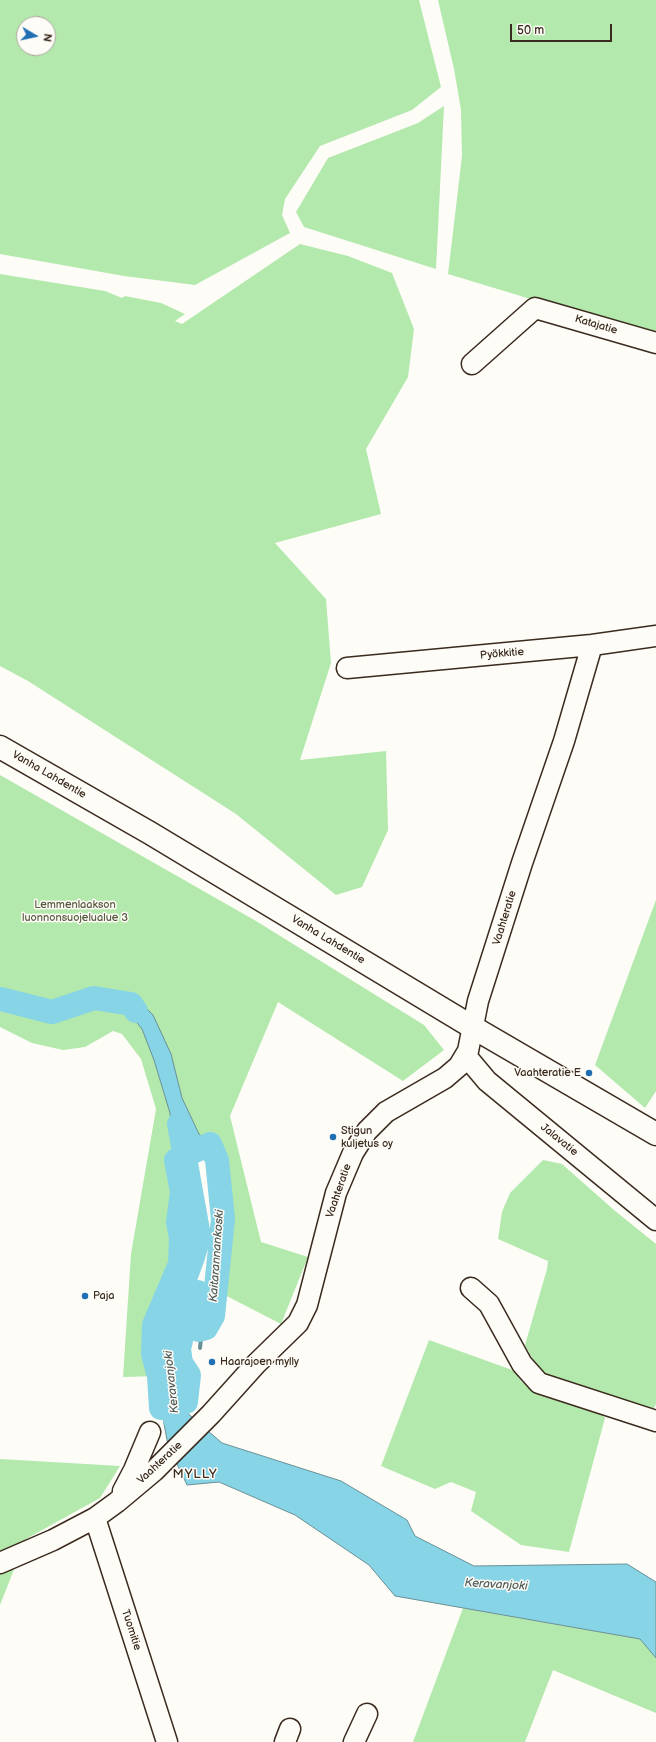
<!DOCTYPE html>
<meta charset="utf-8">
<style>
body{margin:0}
#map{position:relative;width:656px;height:1742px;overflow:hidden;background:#fdfcf7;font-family:"Balsamiq Sans",sans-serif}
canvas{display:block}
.north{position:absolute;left:16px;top:16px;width:40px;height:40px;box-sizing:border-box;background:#fdfcf7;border:1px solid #afa8a0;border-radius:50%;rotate:99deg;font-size:11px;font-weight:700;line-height:16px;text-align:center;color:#3b2a1e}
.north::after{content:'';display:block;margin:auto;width:14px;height:18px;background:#1f6fb2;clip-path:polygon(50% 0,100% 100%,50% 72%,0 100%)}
.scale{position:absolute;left:510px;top:24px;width:102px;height:18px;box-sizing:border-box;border:2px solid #3b2a1e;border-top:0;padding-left:5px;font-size:12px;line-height:14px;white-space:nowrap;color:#3b2a1e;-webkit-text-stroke:3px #fdfcf7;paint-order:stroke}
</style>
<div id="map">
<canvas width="656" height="1742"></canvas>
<div class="north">N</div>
<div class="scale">50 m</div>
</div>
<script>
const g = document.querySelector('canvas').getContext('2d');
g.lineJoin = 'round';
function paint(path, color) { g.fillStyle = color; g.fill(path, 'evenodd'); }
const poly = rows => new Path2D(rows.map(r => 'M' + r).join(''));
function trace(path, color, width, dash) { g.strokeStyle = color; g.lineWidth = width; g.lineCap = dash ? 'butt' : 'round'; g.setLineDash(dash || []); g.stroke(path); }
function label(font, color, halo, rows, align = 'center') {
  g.font = font + ' "Balsamiq Sans",sans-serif'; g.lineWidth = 3; g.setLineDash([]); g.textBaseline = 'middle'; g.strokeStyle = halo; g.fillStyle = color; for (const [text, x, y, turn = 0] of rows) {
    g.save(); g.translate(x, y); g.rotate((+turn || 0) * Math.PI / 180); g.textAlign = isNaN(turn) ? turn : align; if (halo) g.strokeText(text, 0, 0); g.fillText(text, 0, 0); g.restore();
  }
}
const green = poly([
 [0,0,419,0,441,87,412,110,320,146,285,199,282,215,290,233,195,285,124,276,0,254],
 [24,24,48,24,48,48,24,48],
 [438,0,656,0,656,337,448,274,462,156,461,110,454,69],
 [444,106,436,269,304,227,296,212,328,158,418,123],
 [300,244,348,256,392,273,414,329,408,377,366,449,381,514,275,543,326,599,331,663,300,760,386,751,388,830,362,887,336,895,236,814,28,681,0,666,0,274,105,291,122,298,125,296,161,303,185,314,175,321,182,324],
 [0,775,256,921,424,1025,444,1050,403,1081,278,1002,230,1116,261,1242,308,1257,281,1324,215,1290,223,1219,217,1160,210,1144,199,1134,182,1098,153,1015,107,1007,129,1013,142,1029,154,1060,170,1113,182,1192,178,1222,181,1238,180,1264,154,1325,153,1354,159,1376,123,1377,131,1254,156,1109,141,1059,122,1034,113,1031,85,1047,63,1050,32,1043,0,1027],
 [656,900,656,1091,645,1108,595,1065],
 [543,1160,562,1164,614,1210,656,1244,656,1404,651,1414,553,1380,540,1372,525,1345,547,1269,548,1261,498,1239,502,1212,510,1193],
 [429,1340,515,1371,521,1381,537,1394,599,1412,605,1418,569,1552,521,1545,471,1511,476,1492,451,1482,435,1489,381,1466],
 [0,1459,120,1466,100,1498,26,1539,0,1605],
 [463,1608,640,1639,656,1658,656,1713,553,1670,525,1742,413,1742]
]);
const water = poly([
 [106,993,132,994,153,1015,171,1054,182,1098,199,1134,210,1144,176,1160,170,1113,154,1060,142,1029,129,1013,107,1008,106,993],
 [186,1402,185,1411,222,1443,341,1481,407,1520,415,1536,474,1566,627,1564,656,1582,656,1658,640,1639,395,1596,369,1565,295,1515,219,1482,187,1485,168,1445,161,1408,186,1402]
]);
const stream = poly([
 [200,1348,202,1329],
 [171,1388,194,1372]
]);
const river = poly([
 [0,999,52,1012,94,998,131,1004,136,1011],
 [179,1124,199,1236,193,1257,166,1330,173,1413,179,1429,184,1434],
 [210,1144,217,1160,223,1219,213,1316,206,1328,199,1330,197,1321,200,1306,198,1292,192,1292,179,1349,181,1363,189,1375,186,1402,161,1408,159,1376,153,1354,154,1325,180,1264,181,1238,178,1222,182,1192,176,1160,210,1144]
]);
const minor = poly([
 [472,364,535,308,656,343],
 [347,668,592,645,656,636],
 [466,1056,487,1081,656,1220],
 [471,1288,489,1304,522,1364,539,1383,656,1421],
 [123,1491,134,1470,150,1432],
 [95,1518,167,1742],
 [0,1563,53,1540,95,1518,117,1502,154,1471,211,1414,256,1364,298,1323,307,1305,336,1193,353,1153,367,1131,386,1112,445,1078,459,1066,468,1051,478,1001,522,863,564,741,592,645],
 [285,1742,290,1729],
 [354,1742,367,1714]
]);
const major = poly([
 [0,747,150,833,474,1028,656,1134]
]);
const markers = [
 [589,1073,4,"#1f6fb2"],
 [333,1137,4,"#1f6fb2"],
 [85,1296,4,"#1f6fb2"],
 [212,1362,4,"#1f6fb2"]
];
const streetNames = [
 ["Katajatie",596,325,16],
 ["Pyökkitie",502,654,-5],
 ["Vanha Lahdentie",49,775,30],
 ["Vaahteratie",505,918,-73],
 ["Vanha Lahdentie",328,940,31],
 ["Jalavatie",559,1140,39],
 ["Vaahteratie",339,1191,-71],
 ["Vaahteratie",160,1463,-43],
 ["Tuomitie",131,1630,72]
];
const parkNames = [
 ["Lemmenlaakson",75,905],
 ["luonnonsuojelualue 3",75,918]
];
const poiNames = [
 ["Vaahteratie E",581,1073,"right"],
 ["Stigun",341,1131],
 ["kuljetus oy",341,1144],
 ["Paja",93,1296],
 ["Haarajoen mylly",220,1362]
];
const waterNames = [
 ["Kaitarannankoski",217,1256,-86],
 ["Keravanjoki",172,1382,-96],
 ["Keravanjoki",496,1585,3]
];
const quarterNames = [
 ["MYLLY",195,1475]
];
paint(green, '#b3e9ac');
paint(water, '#87d4e6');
trace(water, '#699096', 1);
trace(stream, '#699096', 4);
trace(river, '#87d4e6', 24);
trace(minor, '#3b2a1e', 23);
trace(major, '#3b2a1e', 25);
trace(minor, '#fdfcf7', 20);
trace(major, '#fdfcf7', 22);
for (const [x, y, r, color] of markers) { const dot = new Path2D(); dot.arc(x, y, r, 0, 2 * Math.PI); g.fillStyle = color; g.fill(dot); trace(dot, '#fdfcf7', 1.5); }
label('11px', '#3b2a1e', '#fdfcf7', streetNames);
label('11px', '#595a42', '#fdfcf7', parkNames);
label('11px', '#3b2a1e', '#fdfcf7', poiNames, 'left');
label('italic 12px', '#525d5a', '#fdfcf7', waterNames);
g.letterSpacing = '1px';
label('13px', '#3b2a1e', '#fdfcf7', quarterNames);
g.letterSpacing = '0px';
</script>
